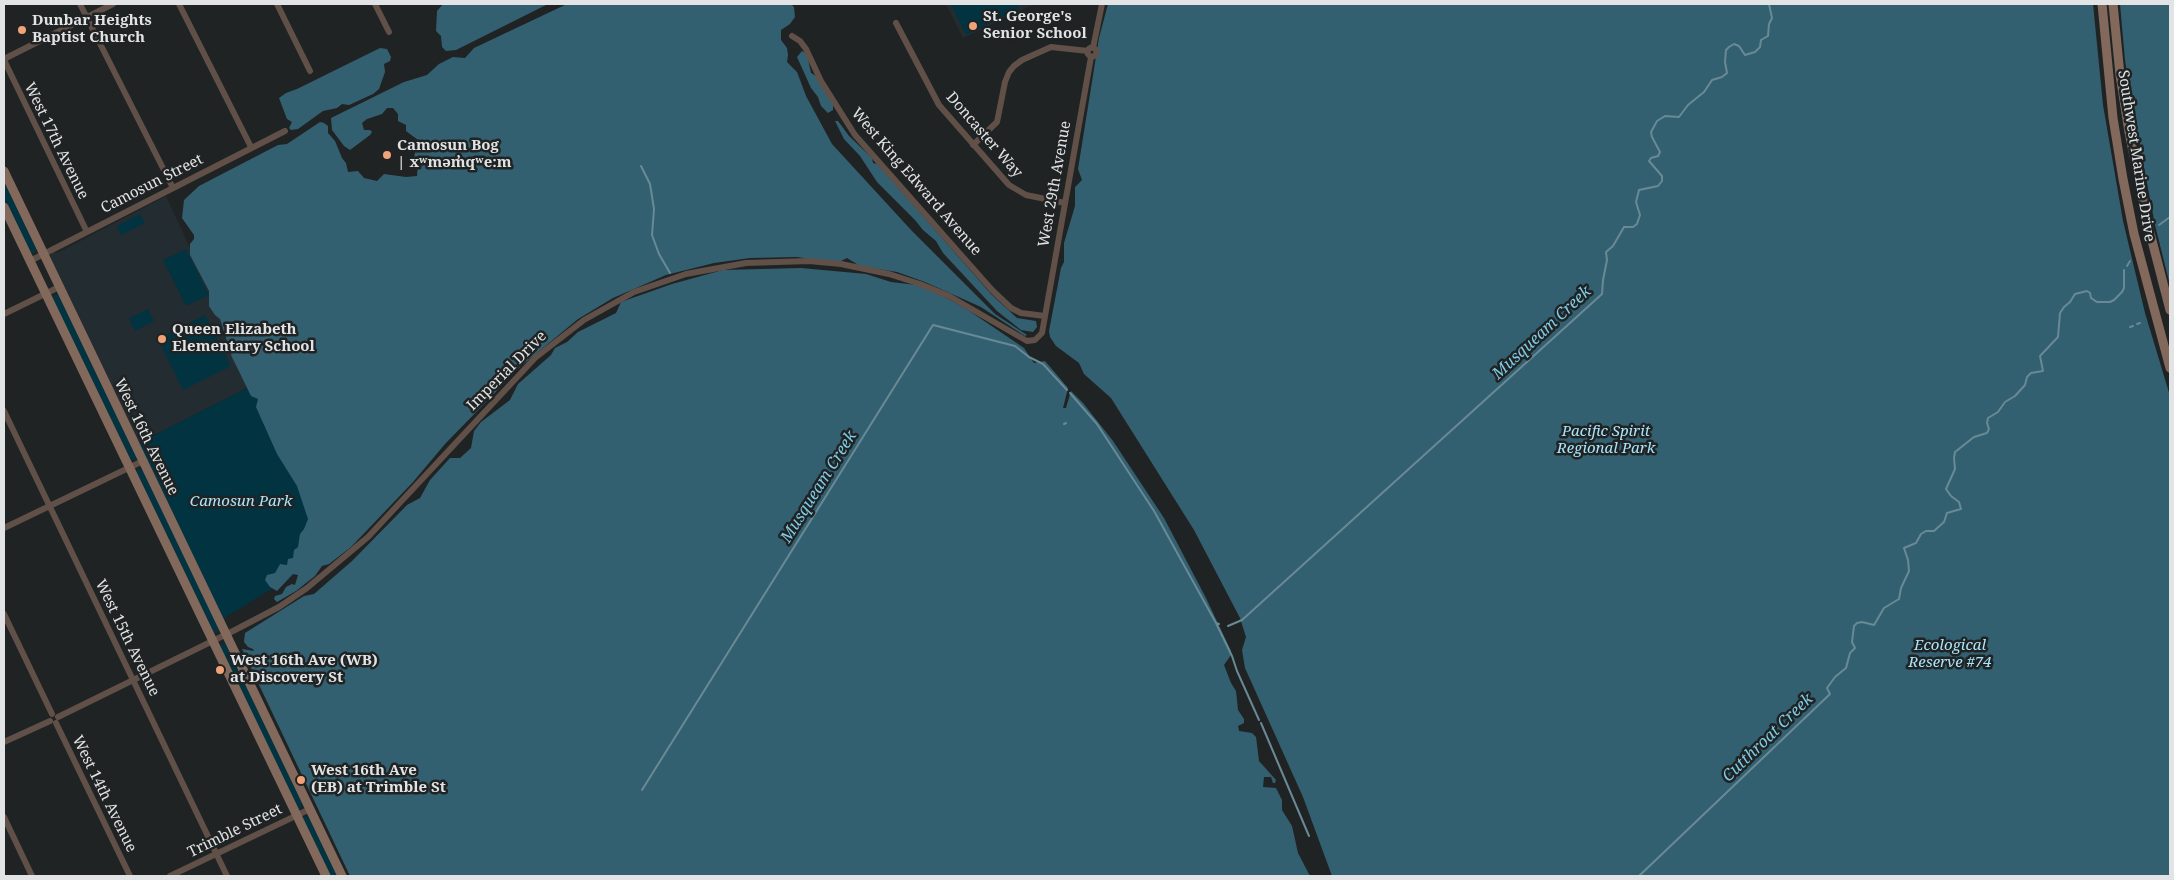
<!DOCTYPE html>
<meta charset="utf-8">
<style>
body{margin:0}
#map{position:relative;width:2174px;height:880px;overflow:hidden;background:#202324;font-family:"Noto Serif",serif}
canvas{display:block}
.frame{position:absolute;inset:0;border:5px solid #e1e3e4;pointer-events:none}
</style>
<div id="map">
<canvas width="2174" height="880"></canvas>
<div class="frame"></div>
</div>
<script>
const g = document.querySelector('canvas').getContext('2d');
g.lineJoin = 'round';
function paint(path, color) { g.fillStyle = color; g.fill(path, 'evenodd'); }
const poly = rows => new Path2D(rows.map(r => 'M' + r).join(''));
function trace(path, color, width, dash) { g.strokeStyle = color; g.lineWidth = width; g.lineCap = dash ? 'butt' : 'round'; g.setLineDash(dash || []); g.stroke(path); }
function label(font, color, halo, rows, align = 'center') {
  g.font = font + ' "Noto Serif",serif'; g.lineWidth = 5; g.setLineDash([]); g.textBaseline = 'middle'; g.strokeStyle = halo; g.fillStyle = color; for (const [text, x, y, turn = 0] of rows) {
    g.save(); g.translate(x, y); g.rotate((+turn || 0) * Math.PI / 180); g.textAlign = isNaN(turn) ? turn : align; if (halo) g.strokeText(text, 0, 0); g.fillText(text, 0, 0); g.restore();
  }
}
const built = poly([
 [946,4,1034,4,963,38],
 [166,196,211,294,257,383,139,443,50,256,52,253,59,252]
]);
const green = poly([
 [951,4,1017,4,1019,9,966,35],
 [4,181,36,249,35,253,32,253,29,250,4,198],
 [140,214,145,223,121,235,117,226],
 [186,249,209,295,186,306,163,260],
 [56,294,59,296,135,454,136,458,134,461,131,460,52,298],
 [148,309,154,321,135,331,129,319],
 [205,315,231,366,183,390,158,339],
 [257,383,338,548,223,619,139,443],
 [139,468,143,471,219,628,217,633,213,631,136,471],
 [224,643,226,644,302,803,301,809,298,809,220,647,221,644],
 [305,816,310,818,338,876,330,876,303,819]
]);
const forest = poly([
 [443,4,548,4,456,50,446,51,442,47,441,36,436,31,437,11],
 [567,4,791,4,794,7,795,17,790,24,781,30,781,40,787,48,788,55,787,62,797,72,806,96,832,144,912,231,995,314,1027,335,1025,336,981,307,925,282,897,272,860,266,847,258,837,263,797,257,750,258,714,263,666,275,613,298,578,319,520,367,445,444,413,482,351,547,329,564,322,566,315,576,296,591,277,602,274,599,275,596,282,594,286,587,292,584,295,585,298,575,293,574,277,591,270,587,265,580,267,575,275,573,280,564,287,565,288,559,293,558,294,550,298,547,300,534,304,529,308,519,297,486,277,454,256,407,258,399,251,396,231,355,232,351,242,350,242,348,233,348,228,344,220,319,215,315,209,306,209,291,190,255,190,244,194,239,194,235,182,218,184,200,199,186,278,145,287,144,320,122,324,123,328,126,328,133,335,141,342,158,346,163,348,172,358,171,364,178,377,181,384,174,406,177,417,176,418,162,414,157,418,140,406,131,406,125,398,121,398,114,393,108,387,108,382,114,367,119,362,123,364,130,370,130,372,132,370,135,350,150,344,146,332,130,331,118,404,82,427,75,439,64,453,57,465,58,474,48],
 [1108,4,2093,4,2103,105,2123,221,2145,313,2170,396,2170,876,1332,876,1303,797,1245,668,1242,650,1246,637,1240,618,1194,530,1111,398,1084,374,1079,363,1056,346,1050,337,1049,331,1061,268,1064,262,1064,243,1075,206,1075,187,1082,180,1078,169,1099,38],
 [2120,4,2170,4,2170,285,2155,225,2132,105,2125,60],
 [380,48,387,49,391,57,390,61,384,64,385,72,379,89,373,94,349,105,342,104,337,108,323,111,298,129,291,130,289,128,292,122,287,119,279,98,286,93,297,89],
 [802,51,807,54,811,73,818,77,833,104,833,110,828,113,821,106,818,97,811,88,797,57],
 [835,121,838,121,849,136,872,158,873,163,877,164,888,176,991,294,1017,318,1036,321,1037,327,1033,332,1021,330,997,311,943,253,936,241,923,230,915,220,877,182,860,156,844,139],
 [801,268,866,274,891,282,916,285,943,296,968,310,1024,348,1034,363,1045,361,1068,388,1063,408,1066,408,1071,391,1083,403,1113,441,1164,518,1206,598,1231,651,1231,655,1224,665,1231,683,1236,691,1238,710,1244,719,1244,723,1238,726,1239,731,1252,733,1256,737,1259,761,1276,780,1275,783,1273,783,1271,777,1264,777,1263,787,1276,788,1282,800,1282,810,1292,826,1298,853,1310,876,350,876,242,649,254,651,253,649,248,647,244,642,245,633,304,596,314,594,352,561,407,505,420,498,430,480,450,458,460,458,471,448,474,431,481,422,510,400,518,384,551,355,555,348,567,342,578,332,616,313,621,302,672,284,723,270]
]);
const stream = poly([
 [641,166,650,184,654,209,652,235,659,254,670,273],
 [2159,225,2170,217],
 [2127,266,2130,261],
 [2137,324,2140,323],
 [2130,327,2133,326],
 [1070,393,1097,424,1154,511,1216,623,1219,624],
 [1064,424,1066,423],
 [1216,623,1232,656,1237,671,1259,720],
 [1228,626,1242,620,1602,294,1603,280,1607,260,1606,252,1613,246,1624,227,1633,227,1637,224,1640,215,1636,202,1639,190,1658,186,1662,181,1662,176,1649,161,1651,158,1658,156,1660,152,1652,137,1651,132,1657,121,1665,116,1679,117,1688,105,1704,92,1712,80,1722,77,1727,73,1725,62,1726,50,1729,47,1734,44,1739,46,1745,55,1755,52,1760,47,1761,40,1768,36,1769,24,1772,18,1769,4],
 [1261,723,1309,836],
 [642,790,933,325,1015,346,1029,357,1043,364,1067,390],
 [1639,876,1830,694,1827,688,1835,677,1846,668,1850,653,1855,648,1852,642,1854,626,1857,623,1862,622,1874,625,1884,608,1899,599,1901,588,1909,571,1908,560,1904,548,1916,543,1921,534,1926,531,1934,531,1944,522,1947,513,1961,509,1959,502,1951,496,1946,489,1955,469,1954,458,1955,452,1974,437,1987,433,1989,429,1987,423,1988,418,1998,412,2005,402,2015,396,2025,385,2027,377,2031,373,2043,371,2040,356,2058,337,2060,313,2064,307,2070,302,2075,294,2087,291,2090,293,2091,298,2097,302,2110,302,2114,300,2122,292,2124,288,2124,270]
]);
const street = poly([
 [80,4,173,188],
 [179,4,251,147],
 [277,4,310,71],
 [375,4,389,32],
 [896,23,939,105,1009,185,1026,195,1065,203],
 [792,36,800,41,806,49,821,81,855,135,992,290,1011,308,1021,313,1045,316],
 '1087.5 52a4.5 4.5 0 1 1 9 0a4.5 4.5 0 1 1-9 0Z',
 [1093,48,1102,4],
 [4,59,113,4],
 [4,60,87,232],
 [973,145,997,122,1005,82,1009,72,1014,66,1022,60,1051,47,1088,51],
 [30,261,285,131],
 [4,314,59,287],
 [4,411,227,876],
 [4,528,143,461],
 [4,614,52,714],
 [58,717,235,630,279,607,307,588,368,537,535,358,584,320,634,292,686,274,746,263,809,261,841,264,889,274,920,284,949,296,1027,341,1035,340,1042,333,1091,57],
 [56,723,130,876],
 [4,742,50,721],
 [4,817,32,876],
 [170,876,310,809]
]);
const secondary = poly([
 [2102,4,2113,118,2123,179,2134,234,2170,368],
 [2113,4,2120,75,2129,132,2149,229,2170,310],
 [4,171,342,876],
 [4,207,326,876]
]);
const markers = [
 [973,26,5,"#f0a378"],
 [22,30,5,"#f0a378"],
 [387,155,5,"#f0a378"],
 [162,339,5,"#f0a378"],
 [220,670,5,"#f0a378"],
 [301,780,5,"#f0a378"]
];
const poiNames = [
 ["St. George's",983,17],
 ["Senior School",983,34],
 ["Dunbar Heights",32,21],
 ["Baptist Church",32,38],
 ["Camosun Bog",397,146],
 ["| xʷməm̓qʷe:m",397,163],
 ["Queen Elizabeth",172,330],
 ["Elementary School",172,347],
 ["West 16th Ave (WB)",230,661],
 ["at Discovery St",230,678],
 ["West 16th Ave",311,771],
 ["(EB) at Trimble St",311,788]
];
const streetNames = [
 ["Doncaster Way",984,135,49],
 ["West 17th Avenue",56,141,64],
 ["Southwest Marine Drive",2136,156,81],
 ["West King Edward Avenue",916,182,49],
 ["Camosun Street",152,184,-27],
 ["West 29th Avenue",1055,184,-80],
 ["Imperial Drive",507,371,-45],
 ["West 16th Avenue",146,437,64],
 ["West 15th Avenue",127,638,64],
 ["West 14th Avenue",104,794,64],
 ["Trimble Street",235,831,-26]
];
const parkNames = [
 ["Pacific Spirit",1606,432],
 ["Regional Park",1606,449],
 ["Camosun Park",241,502],
 ["Ecological",1950,646],
 ["Reserve #74",1950,663]
];
const waterNames = [
 ["Musqueam Creek",1542,333,-43],
 ["Musqueam Creek",819,487,-58],
 ["Cutthroat Creek",1768,738,-44]
];
paint(built, '#232c30');
paint(green, '#013341');
paint(forest, '#336070');
trace(stream, '#698995', 2);
trace(street, '#605048', 6);
trace(secondary, '#82695c', 9);
for (const [x, y, r, color] of markers) { const dot = new Path2D(); dot.arc(x, y, r, 0, 2 * Math.PI); g.fillStyle = color; g.fill(dot); trace(dot, '#202324', 2); }
label('bold 15px', '#e1e3e4', '#202324', poiNames, 'left');
label('15px', '#e1e3e4', '#202324', streetNames);
label('italic 15px', '#a9e6fc', '#202324', parkNames);
label('italic 16px', '#7dcbe7', '#202324', waterNames);
</script>
